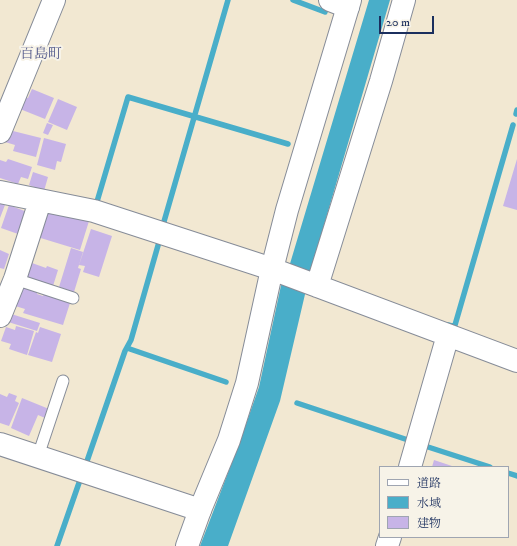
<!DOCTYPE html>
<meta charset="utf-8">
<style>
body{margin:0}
#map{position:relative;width:517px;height:546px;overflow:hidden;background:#f2e8d2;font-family:"IM FELL DW Pica","Noto Serif JP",serif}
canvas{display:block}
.legend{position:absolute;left:379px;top:466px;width:130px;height:72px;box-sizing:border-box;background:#f7f3e8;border:1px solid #9fa5b1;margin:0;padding:5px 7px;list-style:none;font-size:12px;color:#1b2f5e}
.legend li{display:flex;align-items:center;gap:8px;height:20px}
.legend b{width:20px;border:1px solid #9fa5b1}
.scale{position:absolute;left:379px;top:16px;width:55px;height:18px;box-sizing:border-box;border:2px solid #1b2f5e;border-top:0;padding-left:5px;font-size:12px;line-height:14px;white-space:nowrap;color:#1b2f5e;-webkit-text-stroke:3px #f7f3e8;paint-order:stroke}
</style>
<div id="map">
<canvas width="517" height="546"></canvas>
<ul class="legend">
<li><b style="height:5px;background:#fff"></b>道路</li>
<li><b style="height:11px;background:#49aec9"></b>水域</li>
<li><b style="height:11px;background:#c7b4e7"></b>建物</li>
</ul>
<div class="scale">20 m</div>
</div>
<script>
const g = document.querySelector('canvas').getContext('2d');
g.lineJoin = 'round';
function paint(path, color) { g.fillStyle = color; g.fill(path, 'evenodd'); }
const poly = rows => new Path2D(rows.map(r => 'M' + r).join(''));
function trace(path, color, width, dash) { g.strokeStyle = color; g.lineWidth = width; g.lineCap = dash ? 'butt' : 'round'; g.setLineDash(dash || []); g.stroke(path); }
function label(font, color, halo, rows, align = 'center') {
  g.font = font + ' "IM FELL DW Pica","Noto Serif JP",serif'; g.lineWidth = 4; g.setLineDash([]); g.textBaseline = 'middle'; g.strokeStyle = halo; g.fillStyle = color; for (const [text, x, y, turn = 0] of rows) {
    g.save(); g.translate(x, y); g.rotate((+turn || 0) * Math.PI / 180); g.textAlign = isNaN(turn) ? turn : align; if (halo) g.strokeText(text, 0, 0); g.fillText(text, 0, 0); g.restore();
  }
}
const water = poly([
 [369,0,390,0,310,273,280,401,228,546,200,546,239,444,259,387,282,281,289,267]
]);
const stream = poly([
 [293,0,325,12],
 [516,114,517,110],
 [96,205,128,97,288,144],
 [163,225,228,0],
 [448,325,452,326,455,325,513,125],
 [127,348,226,382],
 [297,403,408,440],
 [425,446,490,467],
 [86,464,125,351,131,340,159,242],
 [508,473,517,476],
 [57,546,80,480]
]);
const building = poly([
 [32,89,54,98,45,119,20,109,25,97,28,98],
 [58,99,77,107,67,130,48,122],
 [47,123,53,125,48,135,43,133],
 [9,130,41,138,36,157,13,151,15,145,5,142],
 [44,138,66,144,61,162,57,161,55,170,37,165],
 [8,159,32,167,28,179,21,177,18,184,0,178,0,160,6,162],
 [517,159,517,210,503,206],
 [33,172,48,177,44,191,29,185],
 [0,203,5,205,0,218],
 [9,205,27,212,18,234,1,228],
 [43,209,89,221,80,250,34,236],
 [91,229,112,236,99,277,83,272,85,266,79,265],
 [71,248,83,252,78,268,81,269,74,292,59,287],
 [0,250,9,254,4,269,0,268],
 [32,263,46,268,47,266,58,270,53,286,27,277],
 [20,286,37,292,37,294,43,296,44,294,70,303,63,325,23,313,25,309,12,305],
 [8,313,40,323,37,331,5,321],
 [16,326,34,331,27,355,9,349,11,344,1,341,6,327,15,330],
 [40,327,61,334,52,362,28,355,36,332,38,333],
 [9,393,17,396,15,401,19,403,9,426,0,423,0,394,7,397],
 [22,398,49,409,45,418,38,415,29,436,11,428],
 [434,460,455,467,432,467]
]);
const service = poly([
 [15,279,73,298],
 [38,456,63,381]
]);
const minor = poly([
 [330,0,348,7],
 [0,132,54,0],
 [0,192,94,211,272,269,517,361],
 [317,286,381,81,404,0],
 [0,316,15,279,40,201],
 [0,444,200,510],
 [410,467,448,335],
 [387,546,390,537]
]);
const tertiary = poly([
 [187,546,200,510,229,440,247,383,272,269,287,210,350,0]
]);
const quarterNames = [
 ["百島町",41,55]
];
paint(water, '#49aec9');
trace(stream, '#49aec9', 5.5);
paint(building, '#c7b4e7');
trace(service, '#868c98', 13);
trace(minor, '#868c98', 24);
trace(tertiary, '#868c98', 24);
trace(service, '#fff', 11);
trace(minor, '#fff', 22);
trace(tertiary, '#fff', 22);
label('14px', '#575e8e', '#f7f3e8', quarterNames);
</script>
